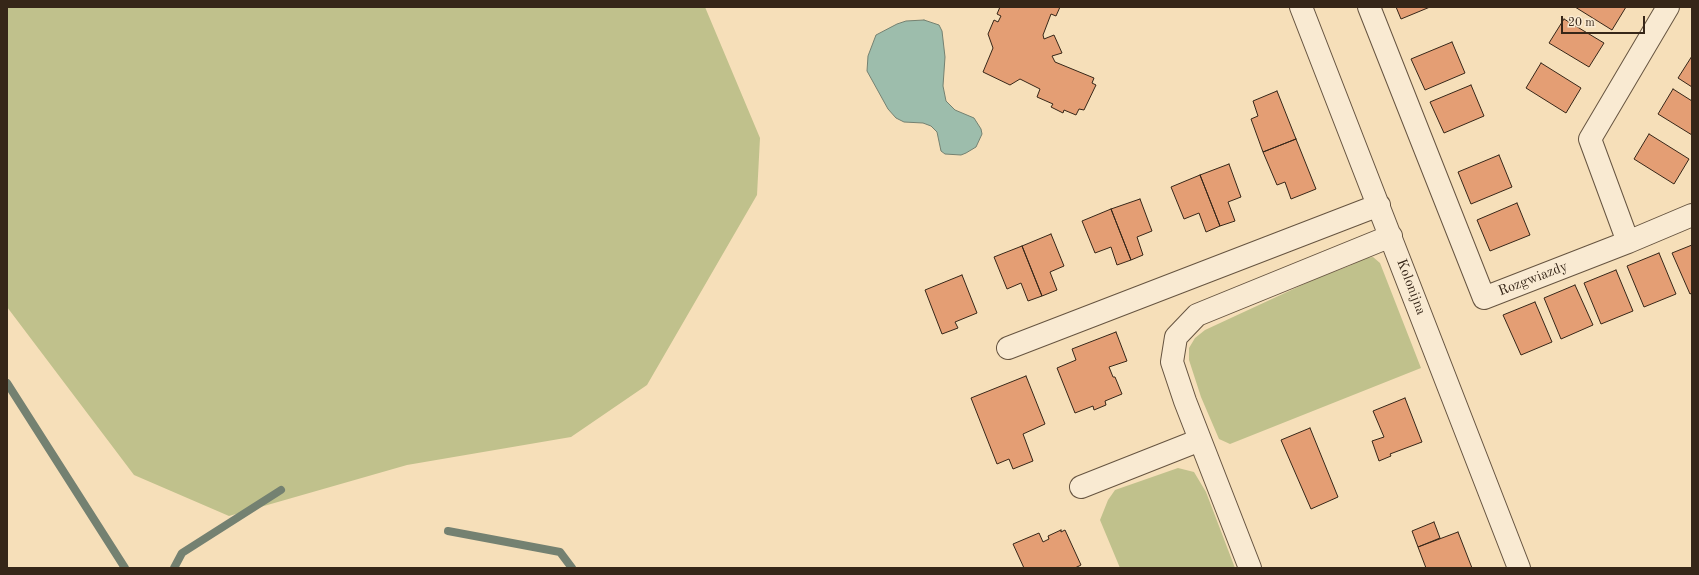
<!DOCTYPE html>
<style>
body{margin:0}
#map{position:relative;width:1699px;height:575px;overflow:hidden;background:#f6dfb9;font-family:"Old Standard TT",serif}
canvas{display:block}
.frame{position:absolute;inset:0;border:8px solid #362618;pointer-events:none}
.scale{position:absolute;left:1561px;top:16px;width:84px;height:18px;box-sizing:border-box;border:2px solid #362618;border-top:0;padding-left:5px;font-size:12px;line-height:14px;white-space:nowrap;color:#362618;-webkit-text-stroke:3px #f9ead2;paint-order:stroke}
</style>
<div id="map">
<canvas width="1699" height="575"></canvas>
<div class="frame"></div>
<div class="scale">20 m</div>
</div>
<script>
const g = document.querySelector('canvas').getContext('2d');
g.lineJoin = 'round';
function paint(path, color) { g.fillStyle = color; g.fill(path, 'evenodd'); }
const poly = rows => new Path2D(rows.map(r => 'M' + r).join(''));
function trace(path, color, width, dash) { g.strokeStyle = color; g.lineWidth = width; g.lineCap = dash ? 'butt' : 'round'; g.setLineDash(dash || []); g.stroke(path); }
function label(font, color, halo, rows, align = 'center') {
  g.font = font + ' "Old Standard TT",serif'; g.lineWidth = 4; g.setLineDash([]); g.textBaseline = 'middle'; g.strokeStyle = halo; g.fillStyle = color; for (const [text, x, y, turn = 0] of rows) {
    g.save(); g.translate(x, y); g.rotate((+turn || 0) * Math.PI / 180); g.textAlign = isNaN(turn) ? turn : align; if (halo) g.strokeText(text, 0, 0); g.fillText(text, 0, 0); g.restore();
  }
}
const green = poly([
 [7,7,705,7,760,138,757,195,647,385,571,437,407,465,229,516,134,475,7,307],
 [1373,257,1380,263,1421,368,1230,444,1219,439,1201,397,1189,360,1189,348,1195,338,1205,330,1315,279,1349,266,1365,258],
 [1178,468,1194,472,1206,492,1235,568,1120,568,1100,520,1108,500,1115,490]
]);
const water = poly([
 [924,20,939,25,942,31,945,57,943,86,946,101,955,110,974,118,981,129,982,134,976,147,966,153,961,155,945,154,941,151,937,132,931,126,923,123,904,122,896,118,888,109,867,71,868,56,876,35,897,24,906,21,924,20]
]);
const stream = poly([
 [7,383,125,568],
 [448,531,560,552,572,568],
 [174,568,182,553,281,490]
]);
const building = poly([
 [1000,7,1060,7,1056,16,1051,14,1043,35,1044,39,1054,35,1062,53,1052,56,1055,62,1094,78,1092,83,1096,85,1084,110,1079,109,1076,115,1064,110,1063,113,1051,107,1053,104,1037,97,1040,89,1020,79,1010,85,983,72,993,48,988,34,994,20,998,22,1001,16,997,14,1000,7],
 [1396,7,1430,7,1401,19,1396,7],
 [1575,7,1626,7,1612,30,1575,7],
 [1564,19,1604,43,1589,67,1549,43,1564,19],
 [1452,42,1465,73,1425,90,1411,59,1452,42],
 [1692,56,1692,87,1678,78,1692,56],
 [1541,63,1581,88,1566,113,1526,88,1541,63],
 [1471,85,1484,116,1444,133,1430,102,1471,85],
 [1673,89,1692,101,1692,135,1658,114,1673,89],
 [1277,91,1296,139,1263,152,1251,119,1258,116,1253,101,1277,91],
 [1649,134,1689,159,1674,184,1634,159,1649,134],
 [1296,139,1316,189,1291,199,1285,182,1277,185,1263,152,1296,139],
 [1499,155,1512,187,1471,204,1458,172,1499,155],
 [1229,164,1241,197,1228,202,1235,221,1220,226,1200,175,1229,164],
 [1200,175,1220,226,1206,232,1199,213,1184,219,1171,187,1200,175],
 [1140,199,1152,231,1137,237,1143,255,1131,260,1111,209,1140,199],
 [1517,203,1530,235,1490,251,1477,220,1517,203],
 [1111,209,1131,260,1117,265,1111,247,1095,253,1082,221,1111,209],
 [1051,234,1064,266,1050,272,1057,290,1042,296,1022,246,1051,234],
 [1692,245,1692,293,1690,294,1672,253,1692,245],
 [1022,246,1042,296,1028,301,1021,283,1007,289,994,257,1022,246],
 [1659,253,1676,294,1644,307,1627,266,1659,253],
 [1616,270,1633,311,1601,324,1584,283,1616,270],
 [962,275,977,313,955,322,958,328,942,334,925,290,962,275],
 [1575,285,1593,325,1561,339,1544,298,1575,285],
 [1535,302,1552,342,1521,355,1503,315,1535,302],
 [1116,332,1127,361,1109,367,1113,377,1115,377,1122,394,1105,401,1106,405,1094,410,1093,406,1075,413,1057,368,1076,360,1072,349,1116,332],
 [1026,376,1045,424,1023,434,1033,461,1013,469,1009,459,997,464,971,398,1026,376],
 [1405,398,1422,442,1390,454,1391,456,1379,461,1372,441,1384,437,1373,411,1405,398],
 [1310,428,1338,497,1311,509,1281,440,1310,428],
 [1434,522,1440,538,1418,547,1412,531,1434,522],
 [1061,530,1061,532,1065,530,1081,565,1075,568,1024,568,1013,544,1039,533,1043,542,1049,539,1048,536,1061,530],
 [1458,532,1472,568,1426,568,1418,547,1458,532]
]);
const minor = poly([
 [1301,7,1519,568],
 [1369,7,1484,298,1628,242,1590,139,1668,7],
 [1628,242,1692,215],
 [1008,348,1379,205],
 [1081,487,1200,440],
 [1250,568,1185,401,1172,362,1176,337,1197,315,1391,236]
]);
const streetNames = [
 ["Rozgwiazdy",1533,279,-21],
 ["Kolonijna",1411,287,69]
];
paint(green, '#c0c18c');
paint(water, '#9dbdac');
trace(water, '#748171', 1);
trace(stream, '#748171', 8);
paint(building, '#e49e74');
trace(building, '#362618', 1);
trace(minor, '#665440', 24);
trace(minor, '#f9ead2', 22);
label('14px', '#362618', '#f9ead2', streetNames);
</script>
